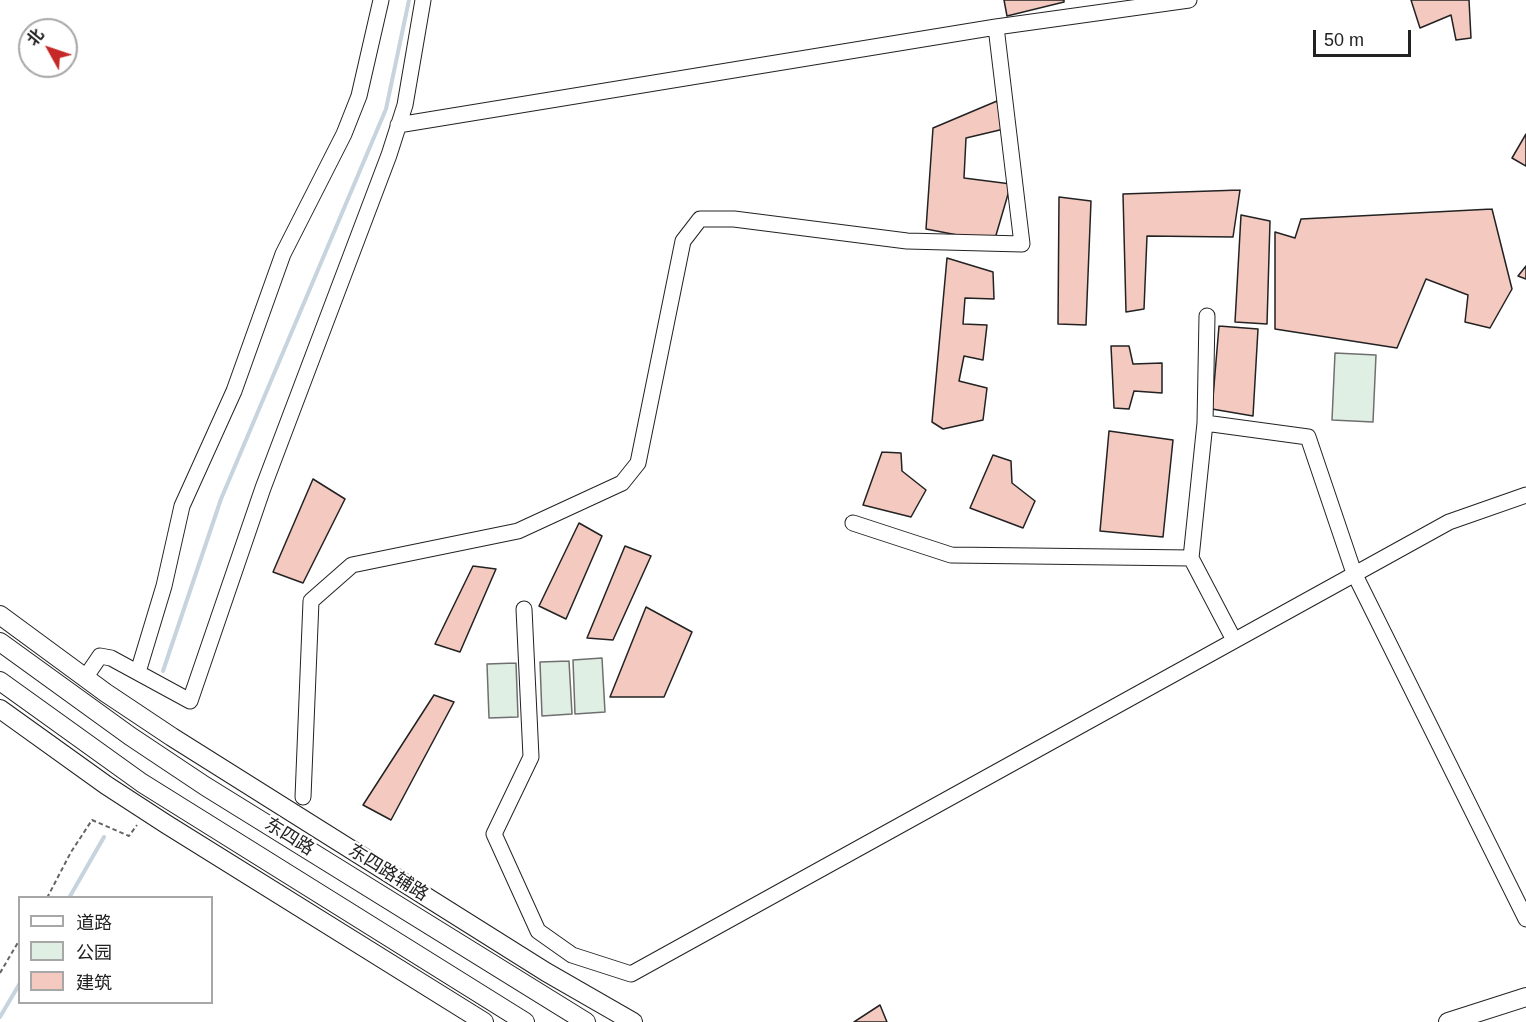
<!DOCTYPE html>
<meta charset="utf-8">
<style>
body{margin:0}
#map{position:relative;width:1526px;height:1022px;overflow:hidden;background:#fff;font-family:Arial,"Noto Sans SC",sans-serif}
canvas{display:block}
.legend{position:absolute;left:18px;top:896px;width:195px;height:108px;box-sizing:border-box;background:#fff;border:2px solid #a7a7a7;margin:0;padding:8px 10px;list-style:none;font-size:18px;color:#222}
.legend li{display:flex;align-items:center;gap:12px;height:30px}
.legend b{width:30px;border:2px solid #a7a7a7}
.north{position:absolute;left:18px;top:18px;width:60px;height:60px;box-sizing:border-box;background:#fff;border:2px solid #a7a7a7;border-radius:50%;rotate:310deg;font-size:16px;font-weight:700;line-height:24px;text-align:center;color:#222}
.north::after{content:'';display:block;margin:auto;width:21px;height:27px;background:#c62828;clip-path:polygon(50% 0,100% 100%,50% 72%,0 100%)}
.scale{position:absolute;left:1313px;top:30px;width:98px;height:27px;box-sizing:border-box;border:3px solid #222;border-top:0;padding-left:8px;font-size:18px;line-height:21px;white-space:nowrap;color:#222;-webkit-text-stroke:4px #fff;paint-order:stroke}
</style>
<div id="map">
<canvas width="1526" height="1022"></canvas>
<ul class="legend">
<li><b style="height:8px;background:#fff"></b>道路</li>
<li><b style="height:16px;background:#e0efe3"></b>公园</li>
<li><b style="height:16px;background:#f3c9c0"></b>建筑</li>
</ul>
<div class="north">北</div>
<div class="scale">50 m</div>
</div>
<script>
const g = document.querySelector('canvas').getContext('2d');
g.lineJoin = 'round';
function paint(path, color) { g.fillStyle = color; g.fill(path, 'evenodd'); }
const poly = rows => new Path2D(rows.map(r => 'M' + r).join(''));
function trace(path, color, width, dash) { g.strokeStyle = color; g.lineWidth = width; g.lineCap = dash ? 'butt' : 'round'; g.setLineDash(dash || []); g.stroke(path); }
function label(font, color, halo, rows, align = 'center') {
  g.font = font + ' Arial,"Noto Sans SC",sans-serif'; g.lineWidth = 4.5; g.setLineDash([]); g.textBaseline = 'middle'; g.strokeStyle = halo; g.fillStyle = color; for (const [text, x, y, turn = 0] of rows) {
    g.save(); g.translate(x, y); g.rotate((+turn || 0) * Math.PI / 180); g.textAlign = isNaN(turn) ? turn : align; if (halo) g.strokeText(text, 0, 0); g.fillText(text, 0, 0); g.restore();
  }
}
const green = poly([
 [1335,353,1376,355,1373,422,1332,420,1335,353],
 [602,658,605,712,575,714,573,660,602,658],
 [569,661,572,714,542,716,540,662,569,661],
 [516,663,518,717,489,718,487,664,516,663]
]);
const stream = poly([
 [163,671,221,499,386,109,409,0],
 [69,898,104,837],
 [0,1017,20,983]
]);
const building = poly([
 [1004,0,1064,0,1064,2,1007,16,1004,0],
 [1411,0,1469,0,1471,38,1456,40,1451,15,1420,28,1411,0],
 [997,101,1004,129,966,138,964,178,1011,184,994,242,926,229,933,128,997,101],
 [1526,134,1526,166,1512,158,1526,134],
 [1240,190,1233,237,1147,236,1144,309,1126,312,1123,194,1240,190],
 [1059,197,1091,201,1086,325,1058,324,1059,197],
 [1492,209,1512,289,1490,328,1465,322,1468,295,1426,279,1397,348,1275,329,1275,232,1295,238,1301,219,1492,209],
 [1241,215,1270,221,1267,324,1235,322,1241,215],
 [947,258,993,272,994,299,965,298,963,324,987,325,983,360,964,356,959,381,987,388,983,420,943,429,932,422,947,258],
 [1526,266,1526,279,1518,276,1526,266],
 [1219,326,1258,329,1253,416,1212,409,1219,326],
 [1111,346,1129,346,1133,364,1162,363,1162,393,1134,391,1129,409,1114,408,1111,346],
 [1109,431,1173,440,1163,537,1100,531,1109,431],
 [882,452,901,453,902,471,926,490,911,517,863,505,882,452],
 [993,455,1011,461,1012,483,1035,501,1023,528,970,508,993,455],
 [313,479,345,499,303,583,273,572,313,479],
 [579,523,602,536,566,619,539,606,579,523],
 [625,546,651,556,613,640,587,638,625,546],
 [473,566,496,569,460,652,435,644,473,566],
 [646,607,692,632,664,697,610,697,646,607],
 [434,695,454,702,391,820,363,805,434,695],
 [880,1005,887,1022,854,1022,880,1005]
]);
const path = poly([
 [47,898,71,852,92,820,129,836,137,825],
 [0,973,20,939]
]);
const minor = poly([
 [398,125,996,27,1189,0],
 [1207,316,1205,423,1191,558,1234,640],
 [1205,423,1308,437,1354,573,1526,919],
 [853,523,951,555,1191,558],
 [524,609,531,757,494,834,538,931,572,955,631,974,1449,522,1526,495],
 [138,672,164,586,182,506,234,391,283,254,344,134,359,96,381,0],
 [85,678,100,656,111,658,190,701,263,488,389,155,405,105,423,0],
 [303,797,311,601,352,565,518,531,622,483,638,463,683,241,700,219,734,219,907,241,1022,244,996,27]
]);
const major = poly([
 [0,615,106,693,172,737,546,972,633,1022],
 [0,642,130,736,205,786,586,1022],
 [0,681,142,783,525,1022],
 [0,709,106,785,166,824,484,1022],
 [1448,1022,1526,997]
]);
const streetNames = [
 ["东四路",289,837,32],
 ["东四路辅路",388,873,32]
];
paint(green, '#e0efe3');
trace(green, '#6f6f6f', 1.5);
trace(stream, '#c7d3dd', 4);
paint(building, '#f3c9c0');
trace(building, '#222', 1.5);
trace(minor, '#222', 17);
trace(major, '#222', 20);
trace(path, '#646464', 2, [4.5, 3]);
trace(minor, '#fff', 15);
trace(major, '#fff', 18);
label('18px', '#222', '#fff', streetNames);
</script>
